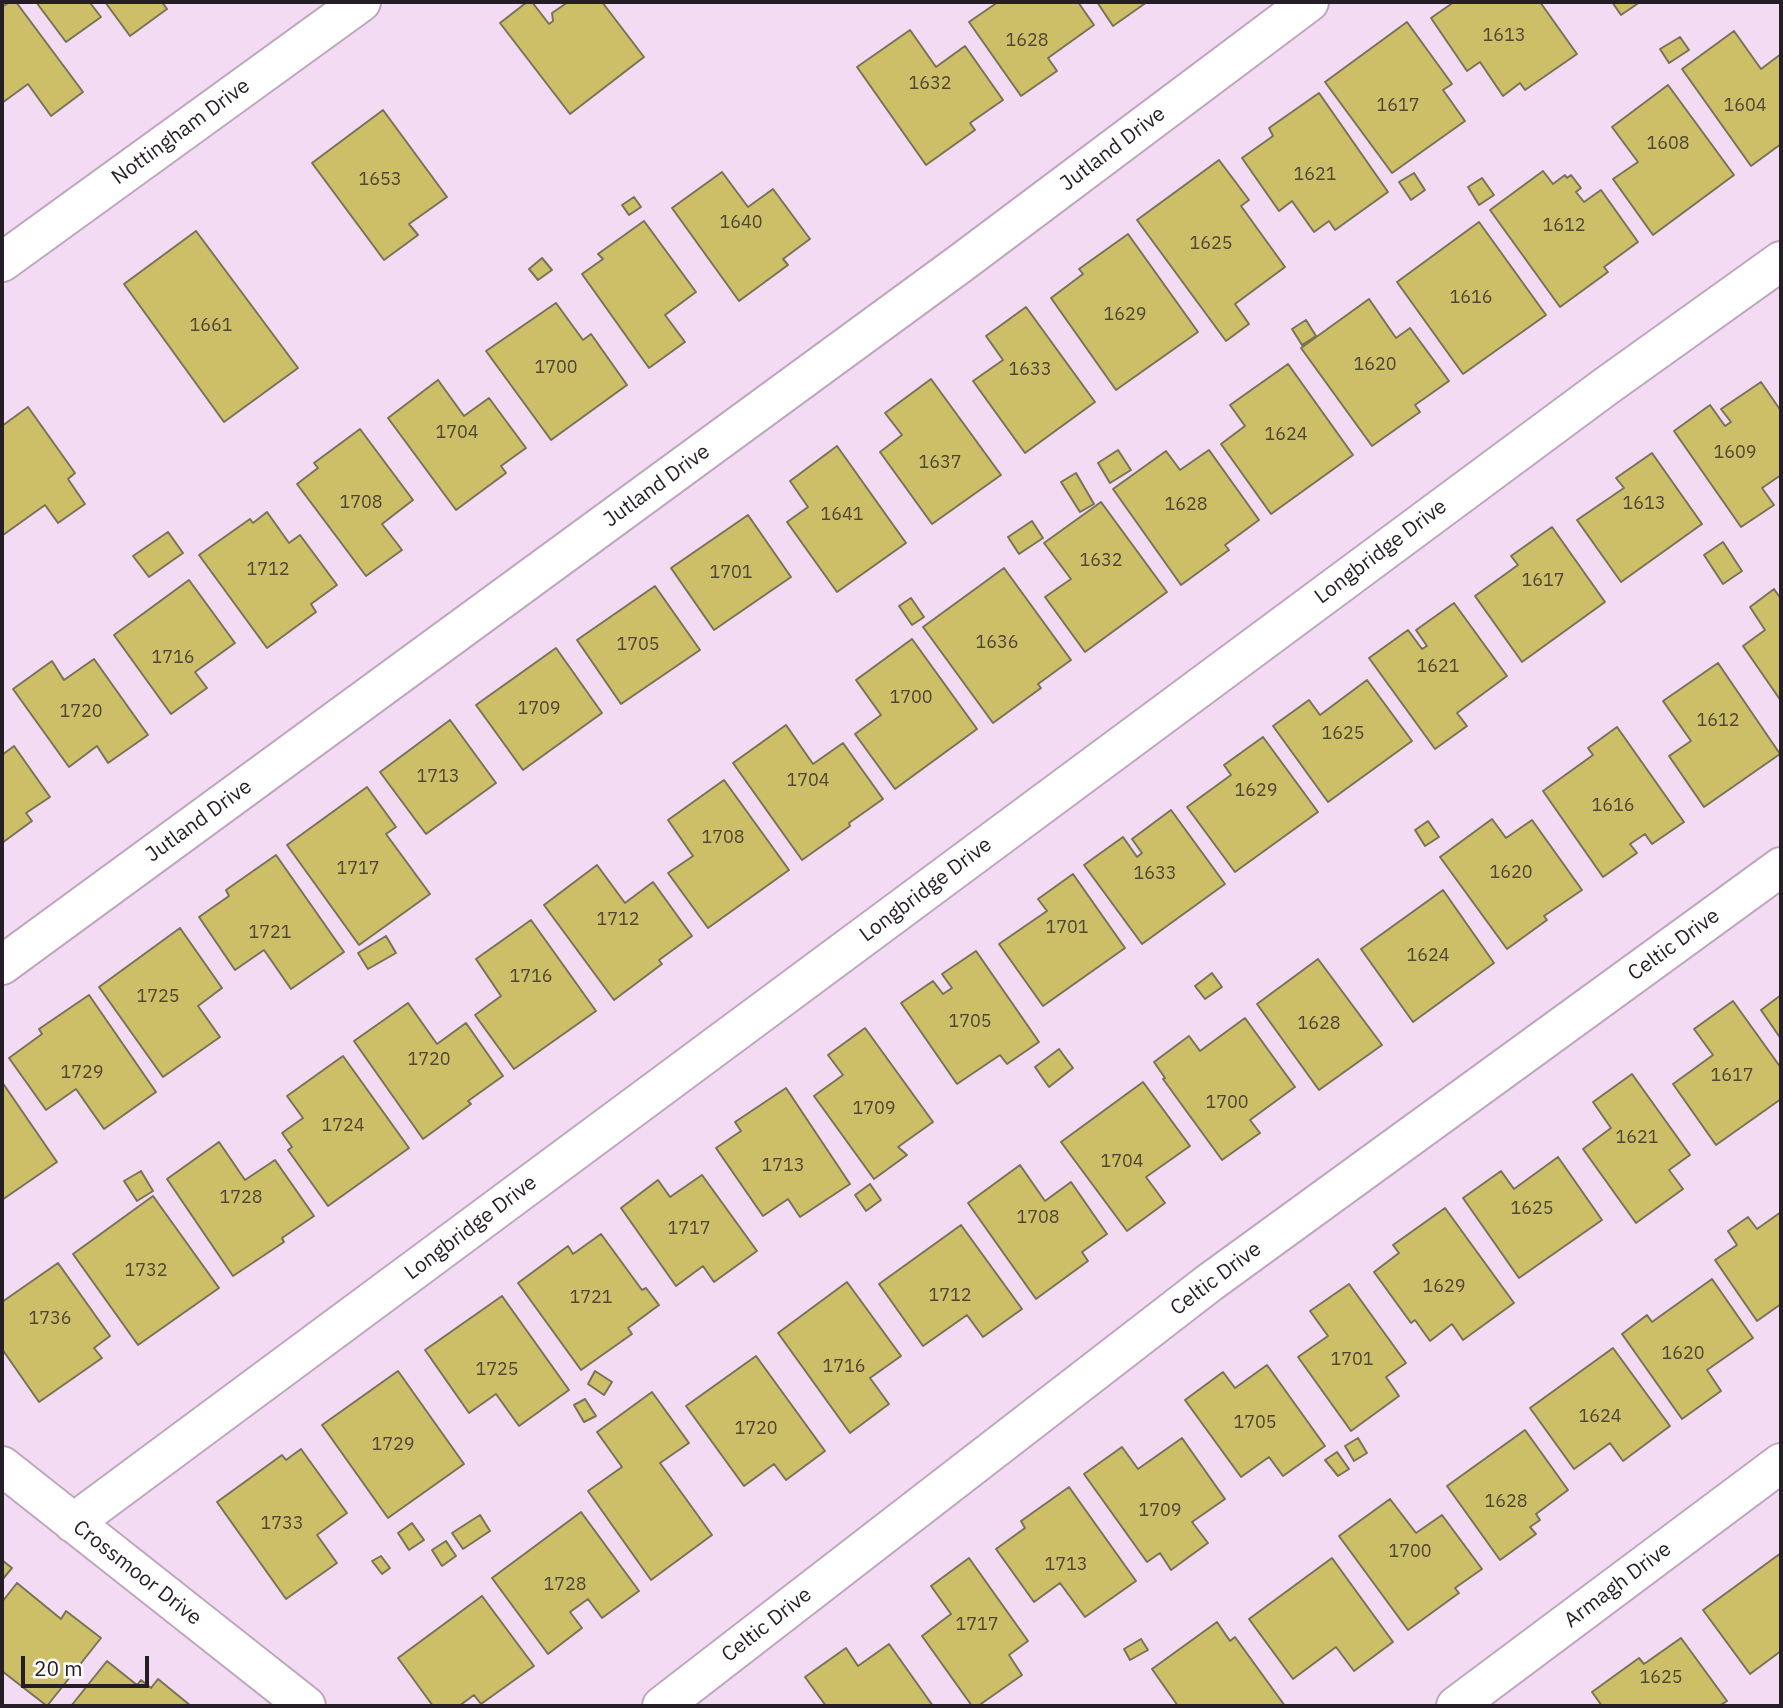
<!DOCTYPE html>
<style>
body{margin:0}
#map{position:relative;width:1783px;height:1708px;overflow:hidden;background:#f3dcf3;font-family:"IBM Plex Sans",sans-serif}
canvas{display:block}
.frame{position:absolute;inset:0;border:4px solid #261e26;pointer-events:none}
.scale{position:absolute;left:21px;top:1656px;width:128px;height:32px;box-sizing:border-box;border:4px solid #261e26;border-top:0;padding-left:9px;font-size:21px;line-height:24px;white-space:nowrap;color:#261e26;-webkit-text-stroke:5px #fff;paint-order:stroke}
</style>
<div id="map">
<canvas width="1783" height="1708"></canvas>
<div class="frame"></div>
<div class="scale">20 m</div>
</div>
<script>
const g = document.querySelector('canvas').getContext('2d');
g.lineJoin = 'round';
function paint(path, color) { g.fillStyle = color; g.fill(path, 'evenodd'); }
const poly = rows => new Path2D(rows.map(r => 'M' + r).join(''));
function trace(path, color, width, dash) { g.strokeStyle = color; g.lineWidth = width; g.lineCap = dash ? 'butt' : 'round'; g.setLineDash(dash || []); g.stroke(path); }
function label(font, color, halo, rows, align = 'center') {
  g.font = font + ' "IBM Plex Sans",sans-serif'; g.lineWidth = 5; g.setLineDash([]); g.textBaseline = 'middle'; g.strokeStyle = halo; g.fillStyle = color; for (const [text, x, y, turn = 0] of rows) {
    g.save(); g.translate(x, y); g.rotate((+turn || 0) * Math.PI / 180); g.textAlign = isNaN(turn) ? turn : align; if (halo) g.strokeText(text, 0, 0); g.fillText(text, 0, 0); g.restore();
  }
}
const building = poly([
 [10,2,16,2,83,92,51,116,28,84,2,103,2,7,10,2],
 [36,2,94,2,91,4,101,17,66,42,36,2],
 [105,2,162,2,167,9,130,36,105,2],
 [527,2,532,2,549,24,553,21,552,13,568,2,602,2,644,57,570,114,500,23,527,2],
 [998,2,1078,2,1094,25,1048,58,1057,71,1021,96,969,22,998,2],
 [1097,2,1147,2,1113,26,1097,2],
 [1454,2,1540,2,1577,54,1525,90,1520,83,1503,96,1480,62,1467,71,1431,18,1454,2],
 [1612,2,1640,2,1621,15,1612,2],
 [1407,22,1452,84,1443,90,1465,121,1392,173,1325,82,1407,22],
 [910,30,936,67,965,46,1003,100,970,123,975,130,926,165,857,67,910,30],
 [1734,31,1761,69,1781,54,1781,144,1751,166,1682,69,1734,31],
 [1680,37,1689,50,1669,63,1660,49,1680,37],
 [1668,85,1734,175,1653,235,1613,179,1638,162,1612,127,1668,85],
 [1319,93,1388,192,1335,230,1329,221,1314,232,1292,201,1279,211,1242,158,1273,136,1269,128,1319,93],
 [383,110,447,197,409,224,418,235,384,260,312,163,383,110],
 [1219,160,1249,200,1241,206,1285,267,1235,304,1249,324,1226,341,1137,220,1219,160],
 [1543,171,1553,184,1565,175,1567,178,1571,175,1581,188,1576,192,1584,202,1601,190,1638,242,1604,267,1608,272,1560,307,1490,210,1543,171],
 [722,172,748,207,773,189,810,239,783,259,788,265,739,301,672,208,722,172],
 [1414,173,1425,190,1411,200,1399,182,1414,173],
 [1482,178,1494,195,1479,205,1468,187,1482,178],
 [634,197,641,207,629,215,622,205,634,197],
 [644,221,696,292,665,315,685,342,649,368,582,274,603,259,598,254,644,221],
 [1479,222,1546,315,1463,374,1397,282,1479,222],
 [196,231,298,368,224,422,124,284,196,231],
 [1128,234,1198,332,1116,390,1051,298,1083,274,1079,269,1128,234],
 [542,258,552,270,538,280,529,269,542,258],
 [1369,299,1396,338,1410,328,1449,381,1415,405,1420,412,1372,446,1301,348,1369,299],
 [556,303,583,340,591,334,627,385,551,440,486,351,556,303],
 [1026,307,1095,402,1025,453,973,381,1003,360,986,336,1026,307],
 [1306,320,1316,336,1302,345,1292,329,1306,320],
 [1288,364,1353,455,1271,514,1221,444,1245,426,1230,405,1288,364],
 [931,379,1001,475,932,524,880,452,902,435,885,413,931,379],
 [438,380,464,416,489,398,526,448,501,466,506,473,456,510,388,418,438,380],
 [1761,382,1781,411,1781,475,1762,488,1774,505,1741,527,1674,431,1710,405,1725,426,1731,422,1721,409,1761,382],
 [28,407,75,473,68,479,85,504,58,523,45,505,3,535,2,426,28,407],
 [360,429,413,500,382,524,402,550,366,576,297,484,318,468,314,463,360,429],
 [837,446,906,543,837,592,787,522,808,507,790,481,837,446],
 [1118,450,1131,470,1110,483,1098,463,1118,450],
 [1209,450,1259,520,1225,545,1229,550,1181,585,1113,489,1166,451,1180,470,1209,450],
 [1652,453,1702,524,1621,582,1577,520,1624,488,1616,478,1652,453],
 [1076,473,1094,504,1080,512,1061,482,1076,473],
 [1101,502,1167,592,1085,652,1045,597,1071,579,1044,543,1101,502],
 [267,512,289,543,300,535,337,585,311,604,316,612,267,648,199,555,250,519,253,523,267,512],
 [748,515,791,577,714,630,671,568,748,515],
 [1032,521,1043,538,1019,554,1008,537,1032,521],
 [1552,527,1605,602,1522,662,1475,596,1518,565,1511,556,1552,527],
 [168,532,183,553,149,577,133,556,168,532],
 [1723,542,1742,571,1723,584,1704,555,1723,542],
 [1004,568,1071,660,1038,684,1041,688,993,723,923,627,1004,568],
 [189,580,235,643,195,672,207,688,171,714,114,635,189,580],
 [655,586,700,650,621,704,577,640,655,586],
 [1774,589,1781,599,1781,701,1743,646,1765,630,1750,607,1774,589],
 [911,598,924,617,912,625,899,606,911,598],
 [1454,603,1507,676,1457,713,1467,726,1435,749,1369,658,1408,630,1422,649,1427,646,1416,630,1454,603],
 [912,639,977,729,895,789,855,734,881,715,856,680,912,639],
 [556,648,602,713,523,770,476,705,556,648],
 [94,659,148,735,108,763,97,746,69,767,13,689,52,661,64,680,94,659],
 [1718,663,1780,754,1704,807,1669,756,1691,741,1663,701,1718,663],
 [1367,680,1412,741,1328,802,1273,726,1309,700,1320,715,1367,680],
 [450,720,496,783,426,834,380,772,450,720],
 [786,725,813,764,843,743,883,799,849,823,850,826,802,860,733,763,786,725],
 [1617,727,1684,822,1652,844,1645,834,1630,844,1637,853,1603,877,1543,791,1593,755,1588,748,1617,727],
 [1263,737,1318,812,1235,872,1187,807,1231,775,1224,765,1263,737],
 [14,746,50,797,26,813,32,821,2,843,2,755,14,746],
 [724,780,789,870,708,928,668,873,693,856,668,820,724,780],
 [367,787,396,827,386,834,430,894,359,945,287,845,367,787],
 [1171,810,1225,884,1142,944,1084,865,1123,837,1137,857,1142,853,1132,839,1171,810],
 [1492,819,1506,838,1532,820,1582,890,1544,916,1547,920,1507,949,1440,857,1492,819],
 [1428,821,1439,837,1425,846,1415,830,1428,821],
 [276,855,344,952,291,989,264,950,235,970,199,917,229,896,226,890,276,855],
 [597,865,625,903,653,882,692,936,659,960,662,964,614,1000,544,905,597,865],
 [1073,874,1125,948,1043,1006,999,944,1047,911,1038,899,1073,874],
 [1443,890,1494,963,1413,1022,1361,949,1443,890],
 [531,920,596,1011,514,1069,475,1015,501,996,476,959,531,920],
 [180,928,222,988,198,1006,220,1037,163,1077,99,987,180,928],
 [386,936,396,953,368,969,358,953,386,936],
 [976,951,1039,1042,1007,1064,1000,1055,957,1084,901,1003,933,981,943,994,952,988,942,974,976,951],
 [1318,959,1382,1045,1319,1090,1257,1004,1318,959],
 [1212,973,1222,987,1205,999,1195,986,1212,973],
 [89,995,156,1092,104,1129,76,1089,46,1110,9,1058,42,1034,39,1029,89,995],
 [1781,995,1781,1039,1761,1010,1781,995],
 [1733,1001,1781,1068,1781,1099,1716,1145,1673,1084,1713,1055,1694,1029,1733,1001],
 [408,1003,437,1044,466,1023,503,1076,468,1101,471,1104,423,1139,354,1041,408,1003],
 [1245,1018,1295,1087,1250,1120,1260,1133,1222,1160,1163,1079,1165,1078,1154,1062,1189,1036,1200,1051,1245,1018],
 [865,1028,933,1122,898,1147,907,1155,874,1179,814,1096,843,1075,828,1055,865,1028],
 [1059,1049,1073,1068,1049,1087,1035,1067,1059,1049],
 [343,1056,409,1148,328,1206,288,1150,292,1147,282,1133,303,1118,287,1096,343,1056],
 [1632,1074,1690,1155,1669,1170,1683,1189,1636,1223,1583,1149,1611,1128,1593,1102,1632,1074],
 [2,1082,57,1162,2,1200,2,1082],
 [1143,1082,1190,1146,1146,1177,1165,1203,1127,1231,1061,1142,1143,1082],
 [786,1088,850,1184,800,1217,788,1199,763,1216,716,1148,741,1131,735,1122,786,1088],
 [219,1142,245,1180,275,1160,314,1216,282,1238,284,1242,233,1276,167,1179,219,1142],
 [1558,1157,1602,1220,1519,1278,1463,1198,1501,1171,1514,1189,1558,1157],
 [1020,1165,1045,1201,1071,1182,1107,1234,1082,1252,1088,1261,1036,1299,968,1203,1020,1165],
 [141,1171,153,1191,137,1201,124,1181,141,1171],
 [702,1175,757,1251,714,1282,703,1266,676,1286,621,1208,658,1180,670,1197,702,1175],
 [870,1184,881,1200,866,1211,855,1195,870,1184],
 [153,1196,219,1288,138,1345,73,1254,153,1196],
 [1445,1208,1514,1303,1463,1340,1452,1324,1430,1341,1415,1320,1411,1323,1374,1272,1399,1253,1393,1245,1445,1208],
 [1781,1212,1781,1304,1757,1321,1715,1260,1737,1245,1728,1231,1748,1217,1757,1229,1781,1212],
 [961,1225,1022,1309,983,1337,967,1315,923,1346,879,1284,961,1225],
 [601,1234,642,1290,646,1288,659,1305,628,1328,632,1334,581,1370,518,1283,568,1246,573,1254,601,1234],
 [58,1263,110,1336,94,1348,102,1358,39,1402,2,1349,2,1302,58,1263],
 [1712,1279,1753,1338,1707,1370,1721,1391,1682,1419,1622,1334,1647,1315,1652,1322,1712,1279],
 [847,1282,901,1356,870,1378,889,1404,850,1433,778,1333,847,1282],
 [1349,1284,1406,1363,1386,1377,1399,1396,1351,1431,1298,1357,1328,1336,1310,1311,1349,1284],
 [502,1296,569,1390,519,1426,496,1394,469,1413,425,1350,502,1296],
 [1613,1348,1670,1426,1623,1461,1610,1443,1574,1469,1530,1408,1613,1348],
 [756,1356,825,1451,786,1480,774,1464,744,1486,686,1406,756,1356],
 [1267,1365,1325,1446,1283,1476,1269,1457,1241,1477,1185,1400,1223,1372,1235,1388,1267,1365],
 [398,1371,464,1464,388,1518,322,1425,398,1371],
 [595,1371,612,1382,604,1395,588,1384,595,1371],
 [652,1392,689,1443,660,1463,712,1535,651,1580,588,1491,622,1467,597,1432,652,1392],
 [585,1399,596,1416,584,1422,574,1405,585,1399],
 [1525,1430,1568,1490,1536,1514,1540,1520,1530,1527,1536,1534,1500,1560,1447,1486,1525,1430],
 [1182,1438,1225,1499,1192,1522,1208,1543,1171,1570,1160,1553,1147,1562,1084,1474,1122,1447,1138,1469,1182,1438],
 [1358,1438,1367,1453,1354,1461,1345,1446,1358,1438],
 [301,1449,347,1513,317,1535,337,1563,286,1599,217,1502,282,1455,286,1460,301,1449],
 [1337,1452,1349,1469,1338,1476,1325,1460,1337,1452],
 [1069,1487,1136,1581,1085,1617,1060,1583,1034,1602,996,1549,1025,1528,1021,1521,1069,1487],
 [1390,1499,1416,1533,1442,1515,1482,1569,1455,1588,1459,1593,1408,1630,1339,1536,1390,1499],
 [581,1512,639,1591,602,1618,588,1599,570,1612,582,1628,548,1654,492,1578,581,1512],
 [480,1515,490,1531,463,1549,452,1533,480,1515],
 [412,1523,424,1540,409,1550,398,1533,412,1523],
 [446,1541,456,1556,442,1566,432,1550,446,1541],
 [1781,1553,1781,1651,1750,1674,1703,1610,1781,1553],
 [381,1556,390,1568,382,1574,372,1561,381,1556],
 [969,1558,1028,1641,1009,1655,1022,1675,978,1706,972,1706,922,1636,951,1614,931,1586,969,1558],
 [1332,1558,1393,1642,1354,1671,1336,1647,1293,1679,1249,1619,1332,1558],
 [2,1560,12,1568,2,1580,2,1560],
 [17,1583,61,1619,66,1611,101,1638,47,1706,2,1671,2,1602,17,1583],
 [482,1596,534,1666,481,1704,474,1695,459,1706,433,1706,398,1658,482,1596],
 [1217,1622,1230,1641,1235,1637,1285,1706,1178,1706,1152,1669,1217,1622],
 [1681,1638,1727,1701,1719,1706,1602,1706,1592,1692,1639,1658,1644,1664,1681,1638],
 [1141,1639,1148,1650,1130,1660,1124,1649,1141,1639],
 [889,1644,933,1706,826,1706,805,1677,846,1648,858,1666,889,1644],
 [107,1661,137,1685,141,1680,151,1688,158,1679,191,1706,71,1706,107,1661]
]);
const minor = poly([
 [2,262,361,2],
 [2,965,961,263,1309,2],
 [2,1466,306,1706],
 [73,1523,1605,387,1781,261],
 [662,1706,1209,1283,1781,867],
 [1456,1706,1781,1463]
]);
const numberNames = [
 ["1613",1504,36],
 ["1628",1027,41],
 ["1632",930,84],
 ["1617",1398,106],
 ["1604",1745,106],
 ["1608",1668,144],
 ["1621",1315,175],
 ["1653",380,180],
 ["1640",741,223],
 ["1612",1564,226],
 ["1625",1211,244],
 ["1616",1471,298],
 ["1629",1125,315],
 ["1661",211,326],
 ["1620",1375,365],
 ["1700",556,368],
 ["1633",1030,370],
 ["1704",457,433],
 ["1624",1286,435],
 ["1609",1735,453],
 ["1637",940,463],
 ["1708",361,503],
 ["1613",1644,504],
 ["1628",1186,505],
 ["1641",842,515],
 ["1632",1101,561],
 ["1712",268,570],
 ["1701",731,573],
 ["1617",1543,581],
 ["1636",997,643],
 ["1705",638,645],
 ["1716",173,658],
 ["1621",1438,667],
 ["1700",911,698],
 ["1709",539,709],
 ["1720",81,712],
 ["1612",1718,721],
 ["1625",1343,734],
 ["1713",438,777],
 ["1704",808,781],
 ["1629",1256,791],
 ["1616",1613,806],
 ["1708",723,838],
 ["1717",358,869],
 ["1620",1511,873],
 ["1633",1155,874],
 ["1712",618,920],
 ["1701",1067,928],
 ["1721",270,933],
 ["1624",1428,956],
 ["1716",531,977],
 ["1725",158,997],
 ["1705",970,1022],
 ["1628",1319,1024],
 ["1720",429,1060],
 ["1729",82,1073],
 ["1617",1732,1076],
 ["1700",1227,1103],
 ["1709",874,1109],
 ["1724",343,1126],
 ["1621",1637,1138],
 ["1704",1122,1162],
 ["1713",783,1166],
 ["1728",241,1198],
 ["1625",1532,1209],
 ["1708",1038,1218],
 ["1717",689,1229],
 ["1732",146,1271],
 ["1629",1444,1287],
 ["1712",950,1296],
 ["1721",591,1298],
 ["1736",50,1319],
 ["1620",1683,1354],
 ["1701",1352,1360],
 ["1716",844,1367],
 ["1725",497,1370],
 ["1624",1600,1417],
 ["1705",1255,1423],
 ["1720",756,1429],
 ["1729",393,1445],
 ["1628",1506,1502],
 ["1709",1160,1511],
 ["1733",282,1524],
 ["1700",1410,1552],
 ["1713",1066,1565],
 ["1728",565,1585],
 ["1717",977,1625],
 ["1625",1661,1678]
];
const streetNames = [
 ["Nottingham Drive",181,132,-36],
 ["Jutland Drive",1113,149,-37],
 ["Jutland Drive",657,486,-36],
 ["Longbridge Drive",1381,552,-37],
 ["Jutland Drive",199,821,-36],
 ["Longbridge Drive",926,890,-37],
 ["Celtic Drive",1674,945,-36],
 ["Longbridge Drive",471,1228,-37],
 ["Celtic Drive",1216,1279,-37],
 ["Crossmoor Drive",137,1573,38],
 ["Armagh Drive",1618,1585,-37],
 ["Celtic Drive",767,1625,-38]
];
paint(building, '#cdbe68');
trace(building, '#787358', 2);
trace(minor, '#bea7bd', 42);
trace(minor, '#fff', 38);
label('18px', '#504636', null, numberNames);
label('21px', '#261e26', '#fff', streetNames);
</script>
